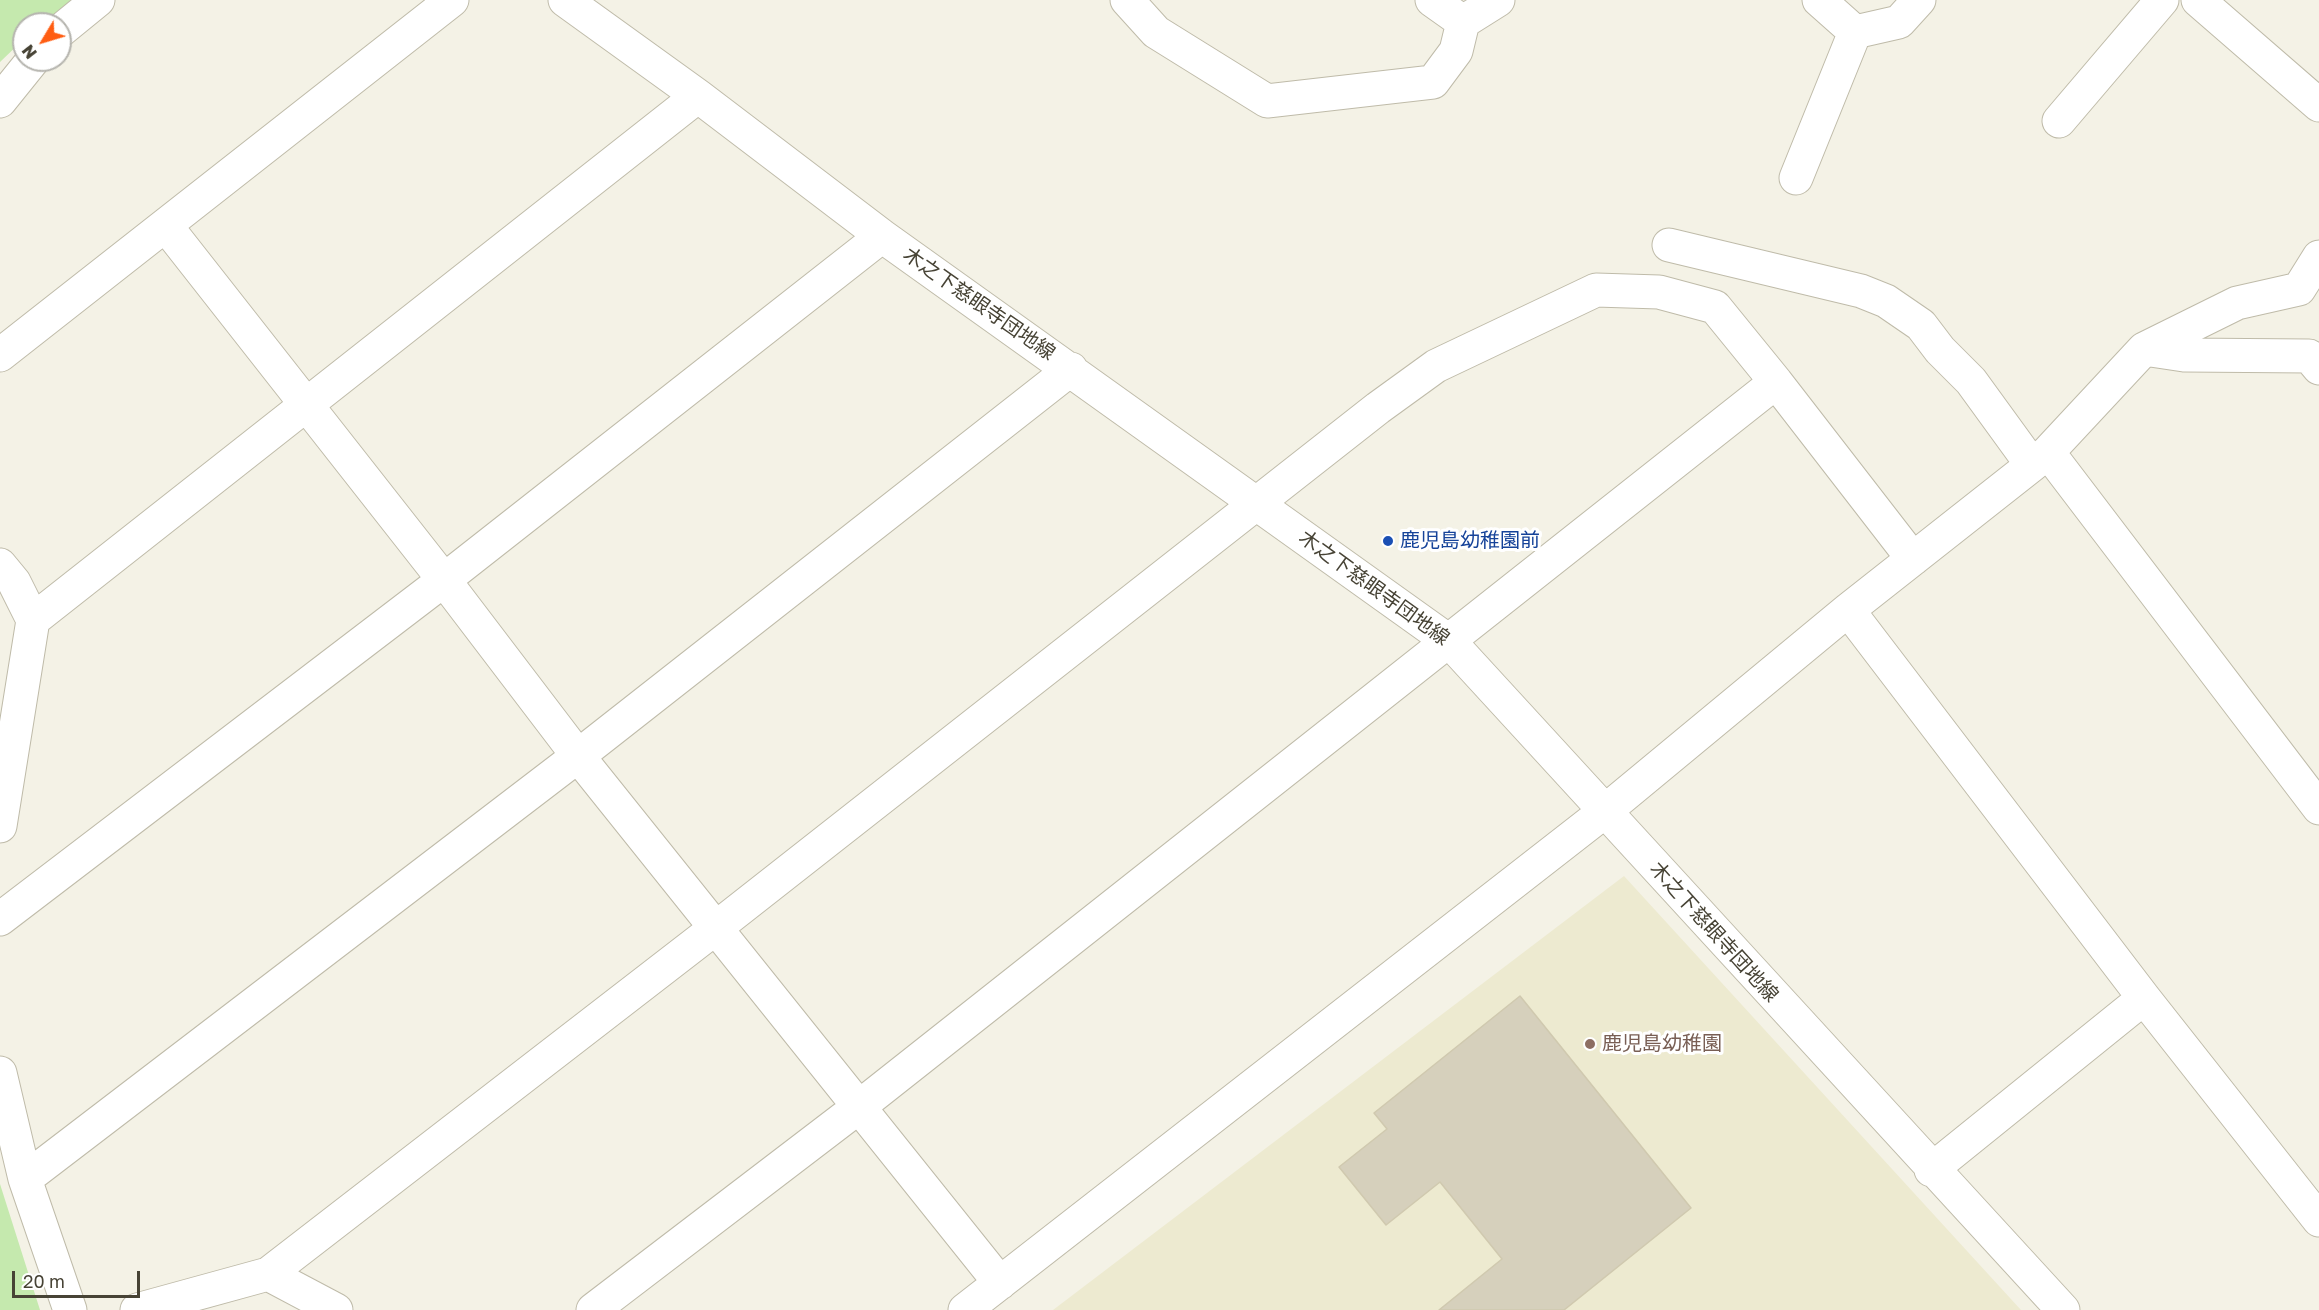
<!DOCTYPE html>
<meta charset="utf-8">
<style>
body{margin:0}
#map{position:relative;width:2319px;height:1310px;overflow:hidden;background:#f4f2e6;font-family:"Golos Text",sans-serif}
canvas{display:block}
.north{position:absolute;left:12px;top:12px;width:60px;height:60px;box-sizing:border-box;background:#fff;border:2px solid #b5b4ae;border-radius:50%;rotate:232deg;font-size:16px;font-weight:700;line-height:24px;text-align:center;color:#474335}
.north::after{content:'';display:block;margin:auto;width:21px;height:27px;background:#ff5d12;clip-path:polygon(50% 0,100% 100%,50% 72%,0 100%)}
.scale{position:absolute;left:12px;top:1271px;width:128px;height:27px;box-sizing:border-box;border:3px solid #474335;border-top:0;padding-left:8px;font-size:18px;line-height:21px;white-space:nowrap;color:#474335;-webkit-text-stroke:4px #fff;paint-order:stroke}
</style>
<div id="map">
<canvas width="2319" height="1310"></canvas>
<div class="north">N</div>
<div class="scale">20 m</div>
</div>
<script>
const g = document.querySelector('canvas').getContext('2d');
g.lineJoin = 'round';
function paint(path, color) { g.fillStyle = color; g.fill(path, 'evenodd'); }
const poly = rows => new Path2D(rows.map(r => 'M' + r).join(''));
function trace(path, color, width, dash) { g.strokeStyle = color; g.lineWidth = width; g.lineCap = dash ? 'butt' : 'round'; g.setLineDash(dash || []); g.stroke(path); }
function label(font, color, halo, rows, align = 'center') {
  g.font = font + ' "Golos Text","Noto Sans JP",sans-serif'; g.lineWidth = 6; g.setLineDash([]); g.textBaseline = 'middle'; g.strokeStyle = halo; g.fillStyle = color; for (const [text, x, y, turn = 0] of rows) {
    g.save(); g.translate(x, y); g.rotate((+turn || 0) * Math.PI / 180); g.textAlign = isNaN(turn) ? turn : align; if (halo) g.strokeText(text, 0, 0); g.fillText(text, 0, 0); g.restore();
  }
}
const education = poly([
 [1624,876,2021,1310,1053,1310]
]);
const green = poly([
 [0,0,72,0,42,24,24,24,24,39,0,62],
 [0,1184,40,1310,0,1310]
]);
const building = poly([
 [1520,996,1691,1208,1564,1310,1439,1310,1502,1259,1440,1182,1386,1225,1339,1167,1387,1129,1374,1113,1520,996]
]);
const minor = poly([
 [565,0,698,96,882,236,1450,642,2063,1310],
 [1127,0,1156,32,1267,101,1433,82,1456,51,1463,22,1498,0],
 [1432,0,1463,22],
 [1819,0,1855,32,1899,22,1919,0],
 [2198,0,2319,105],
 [60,31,98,0],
 [0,101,33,60],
 [2059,121,2162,0],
 [1796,178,1855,32],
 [166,226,444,580,578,756,1000,1283],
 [1669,245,1861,291,1886,301,1921,325,1940,350,1971,381,2032,465],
 [2144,349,2184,355,2309,356,2319,368],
 [0,355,452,0],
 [2048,452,2319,808],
 [0,565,14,582,33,620,0,826],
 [1848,610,2144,998,2319,1220],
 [33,620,698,96],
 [0,919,444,580,882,236],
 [0,1073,25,1179,70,1310],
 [1931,1170,2144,998],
 [25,1179,578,756,1071,369],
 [268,1274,717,927,1378,408,1436,366,1596,290,1659,292,1715,307,1776,382,1913,559],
 [137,1310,268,1274,336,1310],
 [593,1310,860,1106,1776,382],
 [965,1310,1604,812,1848,610,2032,465,2048,452,2144,349,2237,303,2299,289,2319,257]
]);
const markers = [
 [1388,541,6,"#1a4fb4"],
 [1590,1044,6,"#8d6e63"]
];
const streetNames = [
 ["木之下慈眼寺団地線",979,304,35],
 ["木之下慈眼寺団地線",1374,588,36],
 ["木之下慈眼寺団地線",1714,932,48]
];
const transitNames = [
 ["鹿児島幼稚園前",1400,541]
];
const educationNames = [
 ["鹿児島幼稚園",1602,1044]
];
paint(education, '#edead0');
paint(green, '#c5e9ae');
paint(building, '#d6d0bc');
trace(building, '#d0c9af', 1.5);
trace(minor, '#bfbba9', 35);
trace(minor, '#fff', 33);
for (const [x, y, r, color] of markers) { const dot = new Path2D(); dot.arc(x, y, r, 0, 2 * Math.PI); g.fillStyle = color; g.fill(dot); trace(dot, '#fff', 2); }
label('20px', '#474335', '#fff', streetNames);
label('20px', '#164399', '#fff', transitNames, 'left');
label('20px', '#785e54', '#fff', educationNames, 'left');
</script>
